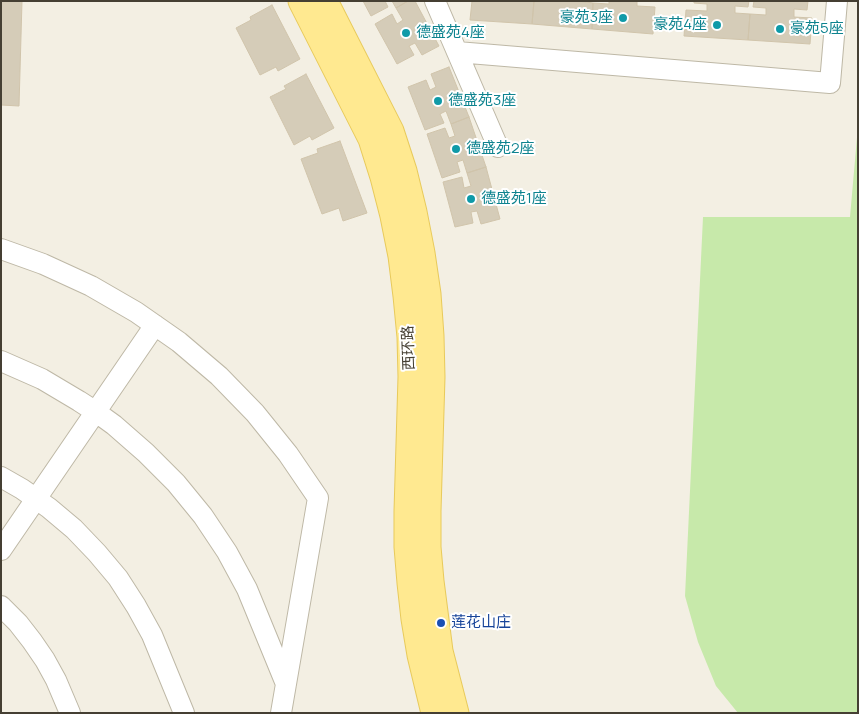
<!DOCTYPE html>
<meta charset="utf-8">
<style>
body{margin:0}
#map{position:relative;width:859px;height:714px;overflow:hidden;background:#f3efe3;font-family:Manrope,sans-serif}
canvas{display:block}
.frame{position:absolute;inset:0;border:2px solid #453f33;pointer-events:none}
</style>
<div id="map">
<canvas width="859" height="714"></canvas>
<div class="frame"></div>
</div>
<script>
const g = document.querySelector('canvas').getContext('2d');
g.lineJoin = 'round';
function paint(path, color) { g.fillStyle = color; g.fill(path, 'evenodd'); }
const poly = rows => new Path2D(rows.map(r => 'M' + r).join(''));
function trace(path, color, width, dash) { g.strokeStyle = color; g.lineWidth = width; g.lineCap = dash ? 'butt' : 'round'; g.setLineDash(dash || []); g.stroke(path); }
function label(font, color, halo, rows, align = 'center') {
  g.font = font + ' Manrope,"Noto Sans SC",sans-serif'; g.lineWidth = 4; g.setLineDash([]); g.textBaseline = 'middle'; g.strokeStyle = halo; g.fillStyle = color; for (const [text, x, y, turn = 0] of rows) {
    g.save(); g.translate(x, y); g.rotate((+turn || 0) * Math.PI / 180); g.textAlign = isNaN(turn) ? turn : align; if (halo) g.strokeText(text, 0, 0); g.fillText(text, 0, 0); g.restore();
  }
}
const green = poly([
 [858,126,858,713,738,713,716,686,698,642,685,596,703,217,850,217]
]);
const building = poly([
 [1,1,22,1,19,106,1,105,1,1],
 [363,1,385,1,388,7,371,16,363,1],
 [392,1,408,1,396,8,392,1],
 [408,1,415,1,439,46,422,55,415,43,409,46,414,55,397,64,375,24,392,14,397,24,403,20,396,8,408,1],
 [472,1,534,1,532,24,470,20,472,1],
 [534,1,578,1,593,3,592,29,532,24,534,1],
 [609,1,637,1,637,6,655,7,653,34,592,29,593,3,609,4,609,1],
 [694,1,749,1,748,7,735,6,735,13,750,14,748,40,684,36,686,10,707,11,707,4,694,3,694,1],
 [754,1,808,1,807,10,794,9,794,17,812,18,810,44,748,40,750,14,766,15,766,8,753,7,754,1],
 [272,5,300,59,278,71,276,67,260,75,236,28,251,20,250,17,272,5],
 [449,67,469,117,451,124,446,111,440,114,444,123,425,130,408,87,426,80,430,90,436,87,431,74,449,67],
 [306,74,334,128,312,140,310,136,294,145,270,97,286,89,284,86,306,74],
 [469,117,486,167,467,173,463,160,457,162,460,172,442,178,427,134,445,128,449,138,455,136,451,124,469,117],
 [340,141,367,213,343,221,339,208,322,214,301,159,318,153,317,149,340,141],
 [486,167,500,219,481,224,477,211,471,212,473,223,455,227,443,182,462,177,464,188,471,186,467,173,486,167]
]);
const minor = poly([
 [435,1,498,147],
 [457,52,830,83,837,1],
 [1,249,43,264,91,286,136,312,179,342,219,376,255,413,288,454,318,498,281,713],
 [1,361,42,379,79,401,96,412,114,425,146,453,176,483,203,516,227,552,247,589,286,684],
 [1,477,22,489,49,508,74,529,97,553,118,578,136,606,152,635,184,713],
 [1,550,155,325],
 [1,606,18,623,32,641,45,660,56,680,70,713]
]);
const major = poly([
 [301,1,371,139,383,177,393,216,401,256,406,296,410,337,411,377,407,511,407,547,410,583,414,619,420,655,434,713],
 [325,1,391,131,404,171,414,212,422,253,428,294,431,336,432,377,428,511,428,547,431,581,440,651,456,713]
]);
const markers = [
 [623,18,5,"#0f9aa8"],
 [717,25,5,"#0f9aa8"],
 [780,29,5,"#0f9aa8"],
 [406,33,5,"#0f9aa8"],
 [438,101,5,"#0f9aa8"],
 [456,149,5,"#0f9aa8"],
 [471,199,5,"#0f9aa8"],
 [441,623,5,"#1a4fb4"]
];
const cultureNames = [
 ["豪苑3座",613,18,"right"],
 ["豪苑4座",707,25,"right"],
 ["豪苑5座",790,29],
 ["德盛苑4座",416,33],
 ["德盛苑3座",448,101],
 ["德盛苑2座",466,149],
 ["德盛苑1座",481,199]
];
const streetNames = [
 ["西环路",409,348,-92]
];
const transitNames = [
 ["莲花山庄",451,623]
];
paint(green, '#c7e9aa');
paint(building, '#d5ccb8');
trace(building, '#d0c4ab', 1);
trace(minor, '#beb8a6', 22);
trace(major, '#e8ca5b', 27);
trace(minor, '#fff', 20);
trace(major, '#ffe990', 25);
for (const [x, y, r, color] of markers) { const dot = new Path2D(); dot.arc(x, y, r, 0, 2 * Math.PI); g.fillStyle = color; g.fill(dot); trace(dot, '#fff', 2); }
label('15px', '#0d838f', '#fff', cultureNames, 'left');
label('15px', '#453f33', '#fff', streetNames);
label('15px', '#164399', '#fff', transitNames, 'left');
</script>
